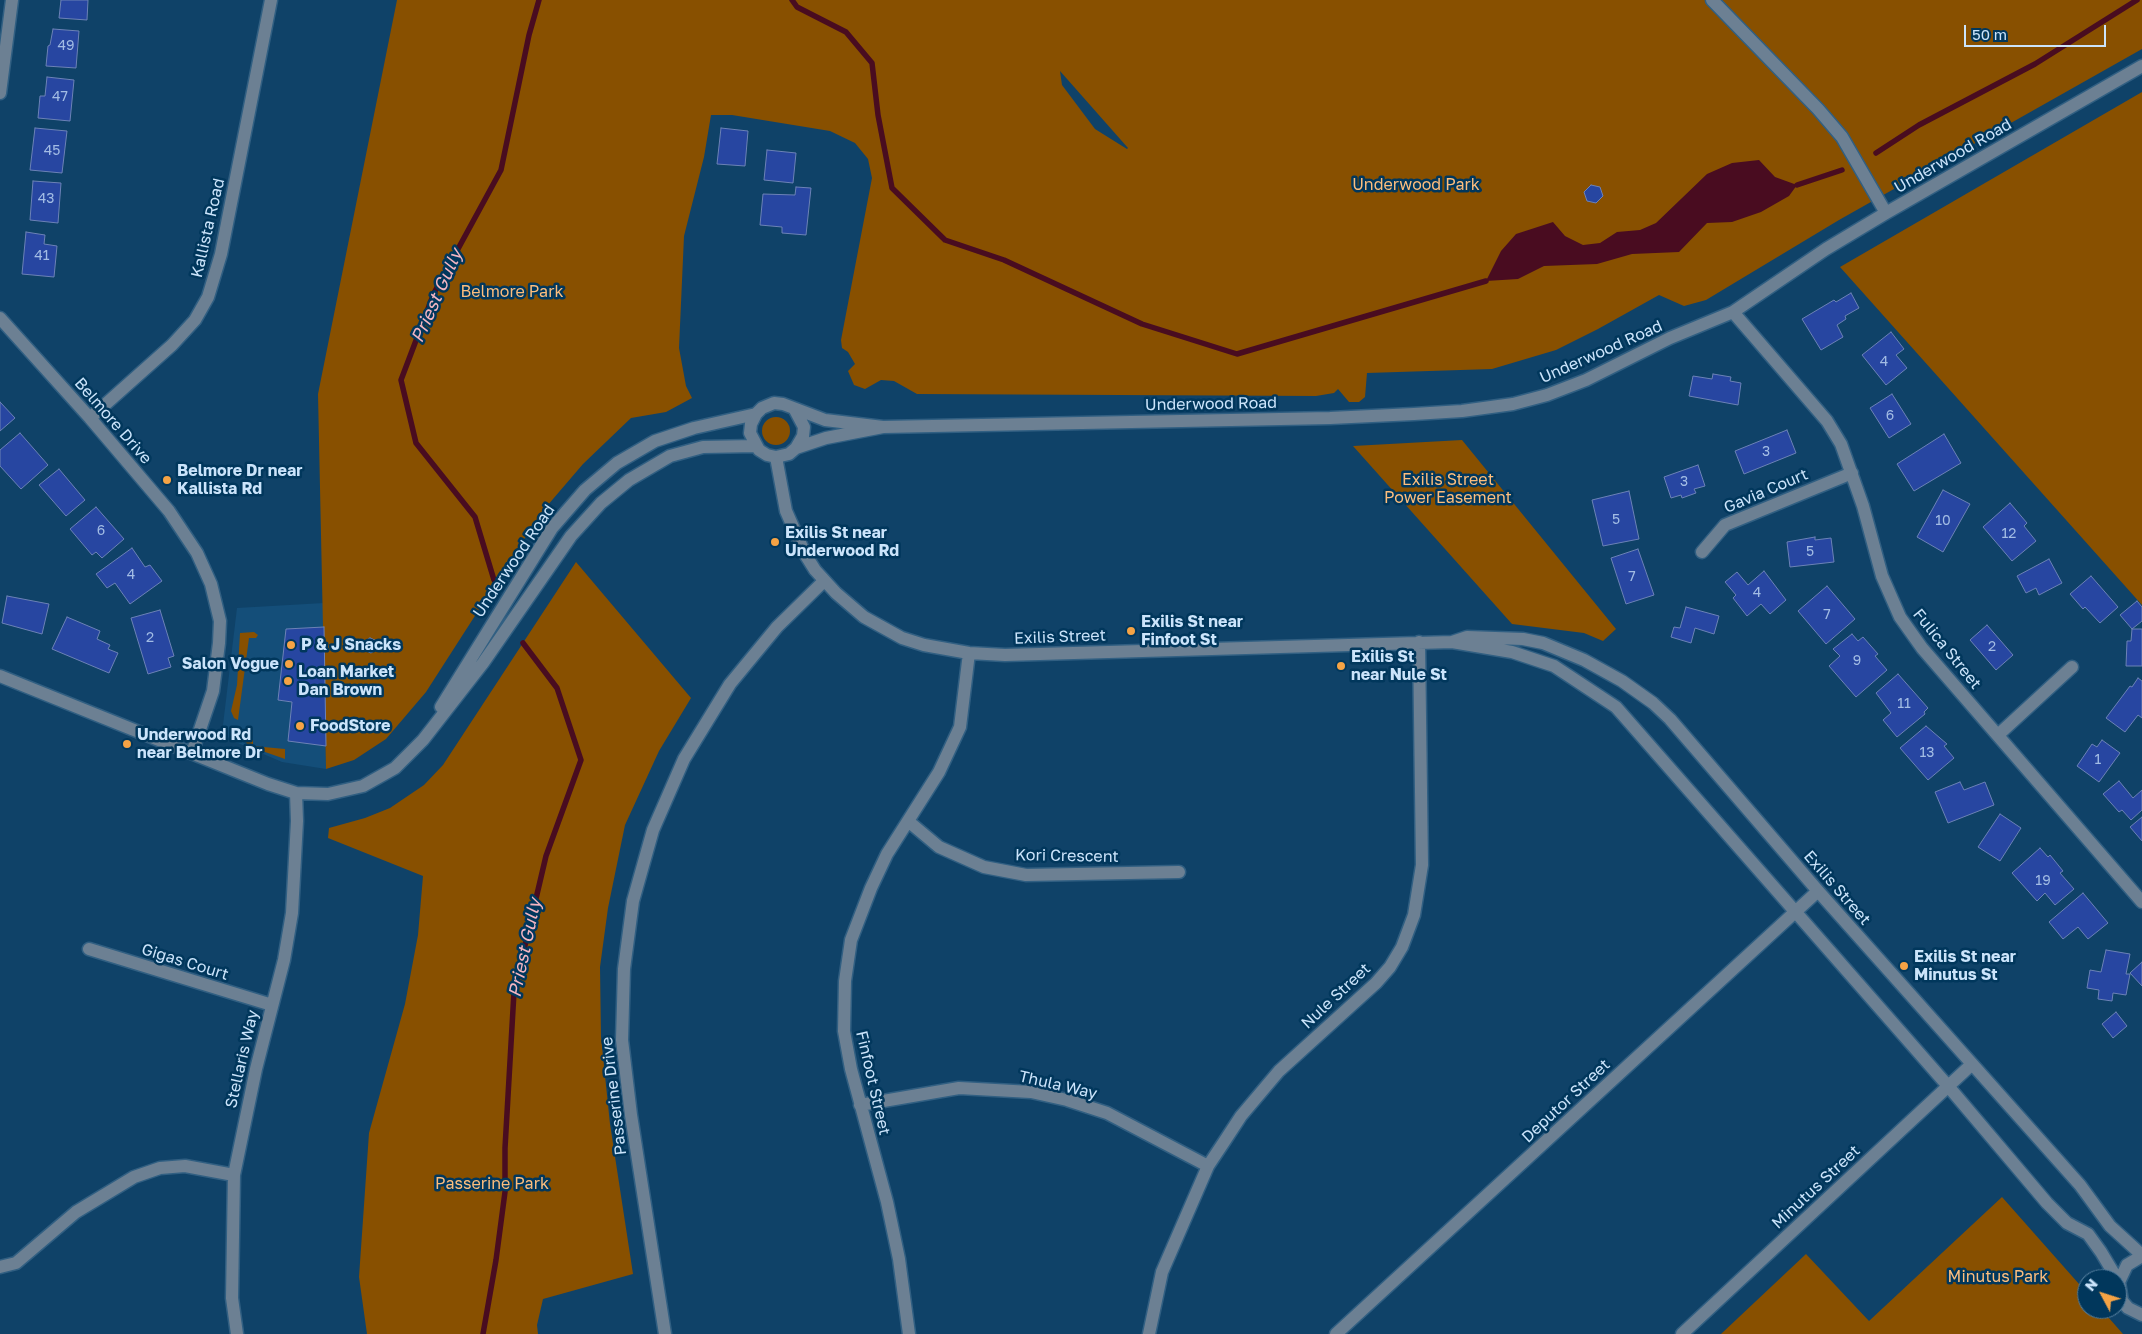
<!DOCTYPE html>
<style>
body{margin:0}
#map{position:relative;width:2142px;height:1334px;overflow:hidden;background:#0f4268;font-family:"Golos Text",sans-serif}
canvas{display:block}
.north{position:absolute;left:2077px;top:1269px;width:50px;height:50px;box-sizing:border-box;background:#01375c;border:1px solid #527c9c;border-radius:50%;rotate:310deg;font-size:14px;font-weight:700;line-height:20px;text-align:center;color:#cbe4fb}
.north::after{content:'';display:block;margin:auto;width:18px;height:22px;background:#f5a345;clip-path:polygon(50% 0,100% 100%,50% 72%,0 100%)}
.scale{position:absolute;left:1964px;top:25px;width:142px;height:22px;box-sizing:border-box;border:2px solid #cbe4fb;border-top:0;padding-left:6px;font-size:15px;line-height:18px;white-space:nowrap;color:#cbe4fb;-webkit-text-stroke:4px #01375c;paint-order:stroke}
</style>
<div id="map">
<canvas width="2142" height="1334"></canvas>
<div class="north">N</div>
<div class="scale">50 m</div>
</div>
<script>
const g = document.querySelector('canvas').getContext('2d');
g.lineJoin = 'round';
function paint(path, color) { g.fillStyle = color; g.fill(path, 'evenodd'); }
const poly = rows => new Path2D(rows.map(r => 'M' + r).join(''));
function trace(path, color, width, dash) { g.strokeStyle = color; g.lineWidth = width; g.lineCap = dash ? 'butt' : 'round'; g.setLineDash(dash || []); g.stroke(path); }
function label(font, color, halo, rows, align = 'center') {
  g.font = font + ' "Golos Text",sans-serif'; g.lineWidth = 5; g.setLineDash([]); g.textBaseline = 'middle'; g.strokeStyle = halo; g.fillStyle = color; for (const [text, x, y, turn = 0] of rows) {
    g.save(); g.translate(x, y); g.rotate((+turn || 0) * Math.PI / 180); g.textAlign = isNaN(turn) ? turn : align; if (halo) g.strokeText(text, 0, 0); g.fillText(text, 0, 0); g.restore();
  }
}
const built = poly([
 [324,603,326,769,282,762,231,740,225,734,223,725,237,608]
]);
const green = poly([
 [397,0,2142,0,2142,49,1839,220,1706,300,1684,306,1659,295,1598,329,1556,350,1492,369,1367,373,1365,397,1359,402,1349,402,1338,389,1334,393,1316,396,917,394,894,381,881,380,865,389,854,385,848,371,855,364,848,352,842,348,841,340,872,178,868,159,855,143,830,131,732,115,711,115,704,157,684,236,679,348,686,386,692,398,666,412,631,418,583,464,541,513,426,692,386,739,354,760,326,769,318,394],
 [1060,71,1128,148,1127,149,1095,129,1062,85],
 [2142,92,2142,605,1840,267],
 '762 431a14 14 0 1 1 28 0a14 14 0 1 1-28 0Z',
 [1462,440,1616,629,1603,641,1584,633,1512,624,1353,446],
 [576,562,691,698,659,751,625,825,608,908,600,967,601,1037,610,1124,633,1274,543,1299,537,1325,538,1334,367,1334,359,1277,369,1133,405,1004,418,935,423,876,328,838,329,828,365,818,390,808,424,785,443,765],
 [254,632,258,635,256,638,249,638,238,720,234,718,231,711,237,685,240,633],
 [248,740,253,740,253,746,285,749,285,759,248,746,246,742],
 [2002,1197,2087,1293,2087,1309,2101,1309,2123,1334,1721,1334,1806,1254,1869,1321]
]);
const water = poly([
 [1759,160,1775,177,1797,185,1789,196,1761,212,1732,222,1707,223,1679,252,1632,254,1597,264,1544,266,1518,279,1486,281,1501,251,1516,234,1553,222,1565,236,1583,245,1600,243,1617,232,1640,230,1656,223,1707,174,1732,163]
]);
const stream = poly([
 [792,0,797,7,846,32,872,63,878,115,892,188,945,240,1004,260,1142,324,1237,354,1486,281],
 [1876,153,1919,125,2035,64,2137,0],
 [1797,185,1842,170],
 [494,580,475,517,416,443,401,380,434,293,501,170,529,35,539,0],
 [483,1334,496,1260,505,1192,505,1148,514,992,546,856,581,760,557,688,523,643]
]);
const building = poly([
 [61,0,88,0,87,20,59,18,61,0],
 [53,29,79,31,76,68,46,66,48,46,50,45,53,29],
 [47,77,74,80,70,121,38,118,40,96,45,96,47,77],
 [35,128,67,131,62,173,30,170,35,128],
 [721,128,748,131,745,166,717,164,721,128],
 [767,150,796,153,793,183,764,180,767,150],
 [33,181,61,183,58,223,30,220,33,181],
 [1591,185,1600,187,1603,196,1596,203,1587,201,1584,192,1591,185],
 [796,187,811,188,806,235,782,233,782,227,760,225,763,194,795,195,796,187],
 [26,232,45,235,44,244,57,246,54,277,22,274,26,232],
 [1851,293,1859,308,1845,316,1846,319,1837,325,1843,337,1821,350,1802,319,1834,300,1836,302,1851,293],
 [1891,332,1904,349,1896,355,1907,368,1886,385,1862,355,1891,332],
 [1713,374,1731,377,1730,381,1741,383,1738,405,1689,396,1693,376,1712,379,1713,374],
 [1892,394,1911,424,1889,438,1870,408,1892,394],
 [0,402,15,418,0,431,0,402],
 [1787,430,1796,453,1744,474,1735,451,1787,430],
 [20,433,48,465,21,489,0,466,0,450,20,433],
 [1944,434,1961,463,1914,491,1897,464,1944,434],
 [1698,465,1705,486,1694,489,1696,493,1682,498,1681,495,1671,498,1664,477,1698,465],
 [59,469,85,500,66,516,39,485,59,469],
 [1943,490,1970,504,1943,552,1917,537,1943,490],
 [1629,491,1639,539,1603,546,1592,500,1629,491],
 [2010,503,2027,523,2024,526,2036,541,2012,561,1983,527,2010,503],
 [96,507,124,539,102,558,96,552,92,555,70,529,96,507],
 [1815,537,1815,540,1831,538,1834,562,1790,567,1787,542,1815,537],
 [132,548,145,567,150,565,162,581,130,604,115,583,107,588,96,574,132,548],
 [1638,549,1654,595,1626,604,1611,558,1638,549],
 [2049,559,2062,583,2039,595,2036,588,2026,593,2017,576,2049,559],
 [1764,571,1786,600,1770,614,1761,604,1747,616,1733,598,1736,595,1725,582,1737,572,1748,585,1764,571],
 [2091,576,2118,607,2100,623,2085,607,2083,609,2070,594,2091,576],
 [1827,586,1855,619,1826,644,1798,611,1827,586],
 [7,596,49,604,42,634,2,623,7,596],
 [2137,601,2142,607,2142,621,2132,629,2120,615,2137,601],
 [1686,607,1719,616,1714,634,1695,628,1691,643,1671,637,1674,627,1680,628,1686,607],
 [160,610,174,656,168,658,171,667,148,674,131,618,160,610],
 [67,617,100,631,97,639,110,645,108,649,118,653,109,673,52,649,67,617],
 [1987,625,2013,655,1996,670,1970,640,1987,625],
 [324,627,326,746,288,741,292,702,278,700,286,629,324,627],
 [2132,629,2142,629,2142,666,2126,666,2127,641,2131,641,2132,629],
 [1852,634,1858,641,1863,637,1878,654,1875,656,1887,670,1856,697,1829,666,1840,656,1833,649,1852,634],
 [370,638,377,641,377,649,371,653,364,650,363,642,370,638],
 [1898,674,1928,708,1924,712,1925,714,1897,737,1883,720,1891,713,1876,693,1898,674],
 [2138,678,2142,681,2142,718,2138,715,2125,732,2106,718,2130,686,2132,687,2138,678],
 [1926,726,1947,744,1944,746,1954,758,1928,780,1900,748,1926,726],
 [2102,740,2120,753,2099,782,2077,766,2092,744,2097,747,2102,740],
 [2119,781,2133,798,2142,790,2142,810,2131,820,2122,810,2119,812,2103,794,2119,781],
 [1960,782,1964,790,1985,782,1994,805,1948,823,1935,792,1960,782],
 [2000,814,2021,828,2000,861,1978,847,2000,814],
 [2142,817,2142,841,2130,827,2142,817],
 [2040,848,2048,857,2050,855,2063,871,2060,873,2074,889,2055,905,2045,893,2037,901,2012,873,2040,848],
 [2083,893,2108,923,2088,939,2078,927,2063,939,2049,922,2083,893],
 [2106,950,2130,954,2126,974,2130,974,2126,995,2113,993,2112,1001,2098,999,2099,990,2087,988,2090,970,2101,972,2106,950],
 [2142,962,2142,986,2130,973,2142,962],
 [2116,1012,2127,1026,2113,1038,2102,1024,2116,1012]
]);
const minor = poly([
 [1712,0,1818,109,1842,137,1886,213],
 [0,93,12,0],
 [1733,312,1827,421,1841,444,1863,506,1882,576,1900,617,1922,648,2142,902],
 [0,318,90,418,169,511,197,553,211,584,220,621,219,643,213,691,192,753],
 [795,410,804,427,803,436,796,448],
 [90,418,172,345,195,320,208,297,221,254,271,0],
 [883,427,826,438,796,448,789,454,776,457,767,455,759,450,750,433,751,424,756,414,762,408,774,403,783,404,825,420,883,427,1330,418,1414,414,1462,411,1513,404,1547,395,1586,380,1670,338,1733,312,1826,249,1886,213,2142,66],
 [776,457,786,511,805,554,815,570,836,593,864,617,902,638,924,645,969,653,1005,655,1452,642,1512,652,1554,666,1616,707,1948,1086,2047,1203,2067,1223,2088,1234,2101,1252,2119,1282],
 [1702,552,1725,525,1852,473],
 [1452,642,1467,637,1523,639,1543,643,1584,660,1622,681,1653,703,1670,719,1818,891,2080,1185,2110,1226,2142,1255],
 [0,676,268,784,296,793,328,794,363,786,395,768,423,740,483,663,571,536,601,503,629,480,670,456,703,447,755,446],
 [441,707,552,528,585,490,617,463,655,441,694,428,756,414],
 [1998,735,2072,667],
 [908,821,939,847,984,867,1026,875,1179,872],
 [89,949,272,1005],
 [860,1105,959,1088,1031,1092,1067,1100,1107,1113,1208,1166],
 [2142,1256,2127,1265,2119,1282,2122,1301,2128,1308,2142,1315],
 [0,1267,16,1263,76,1212,134,1177,160,1168,185,1166,234,1175],
 [237,1334,232,1298,234,1175,256,1069,284,960,292,913,297,821,296,793],
 [665,1334,631,1115,622,1040,624,969,633,901,653,830,684,759,730,684,777,627,824,581],
 [909,1334,899,1259,887,1202,851,1069,844,1031,845,981,851,940,871,888,887,854,939,772,960,727,969,653],
 [1149,1334,1162,1272,1208,1166,1224,1142,1241,1116,1279,1071,1376,983,1390,967,1402,947,1414,915,1422,865,1419,642],
 [1336,1334,1818,891],
 [1682,1334,1971,1065]
]);
const markers = [
 [167,480,5,"#f5a345"],
 [775,542,5,"#f5a345"],
 [1131,631,5,"#f5a345"],
 [291,645,5,"#f5a345"],
 [289,664,5,"#f5a345"],
 [1341,666,5,"#f5a345"],
 [288,681,5,"#f5a345"],
 [300,726,5,"#f5a345"],
 [127,744,5,"#f5a345"],
 [1904,966,5,"#f5a345"]
];
const numberNames = [
 ["49",66,46],
 ["47",60,97],
 ["45",52,151],
 ["43",46,199],
 ["41",42,256],
 ["4",1884,362],
 ["6",1890,416],
 ["3",1766,452],
 ["3",1684,482],
 ["5",1616,520],
 ["10",1943,521],
 ["6",101,531],
 ["12",2009,534],
 ["5",1810,552],
 ["4",131,575],
 ["7",1632,577],
 ["4",1757,593],
 ["7",1827,615],
 ["2",150,638],
 ["2",1992,647],
 ["9",1857,661],
 ["11",1904,704],
 ["13",1927,753],
 ["1",2098,760],
 ["19",2043,881]
];
const streetNames = [
 ["Underwood Road",1953,156,-30],
 ["Kallista Road",208,228,-77],
 ["Underwood Road",1601,352,-24],
 ["Underwood Road",1211,404,-1],
 ["Belmore Drive",113,421,49],
 ["Gavia Court",1766,491,-23],
 ["Underwood Road",514,561,-56],
 ["Exilis Street",1060,637,-2],
 ["Fulica Street",1947,649,51],
 ["Kori Crescent",1067,856,1],
 ["Exilis Street",1837,888,49],
 ["Gigas Court",185,962,17],
 ["Nule Street",1336,996,-43],
 ["Stellaris Way",242,1059,-77],
 ["Finfoot Street",873,1083,77],
 ["Thula Way",1058,1085,13],
 ["Passerine Drive",614,1096,-97],
 ["Deputor Street",1566,1101,-43],
 ["Minutus Street",1816,1187,-43]
];
const parkNames = [
 ["Underwood Park",1416,185],
 ["Belmore Park",512,292],
 ["Exilis Street",1448,480],
 ["Power Easement",1448,498],
 ["Passerine Park",492,1184],
 ["Minutus Park",1998,1277]
];
const poiNames = [
 ["Belmore Dr near",177,471],
 ["Kallista Rd",177,489],
 ["Exilis St near",785,533],
 ["Underwood Rd",785,551],
 ["Exilis St near",1141,622],
 ["Finfoot St",1141,640],
 ["P & J Snacks",301,645],
 ["Exilis St",1351,657],
 ["near Nule St",1351,675],
 ["Salon Vogue",279,664,"right"],
 ["Loan Market",298,672],
 ["Dan Brown",298,690],
 ["FoodStore",310,726],
 ["Underwood Rd",137,735],
 ["near Belmore Dr",137,753],
 ["Exilis St near",1914,957],
 ["Minutus St",1914,975]
];
const waterNames = [
 ["Priest Gully",437,296,-66],
 ["Priest Gully",525,948,-78]
];
paint(built, '#144e79');
paint(green, '#885000');
paint(water, '#490c20');
trace(stream, '#490c20', 5.5);
paint(building, '#2746a1');
trace(building, '#6c82b6', 1);
trace(minor, '#315f82', 15);
trace(minor, '#6c8093', 12);
for (const [x, y, r, color] of markers) { const dot = new Path2D(); dot.arc(x, y, r, 0, 2 * Math.PI); g.fillStyle = color; g.fill(dot); trace(dot, '#01375c', 2); }
label('14px', '#a2bce4', null, numberNames);
label('16px', '#cbe4fb', '#01375c', streetNames);
label('16px', '#fdbe7d', '#01375c', parkNames);
label('bold 16px', '#cbe4fb', '#01375c', poiNames, 'left');
label('italic 18px', '#f4b6c2', '#01375c', waterNames);
</script>
